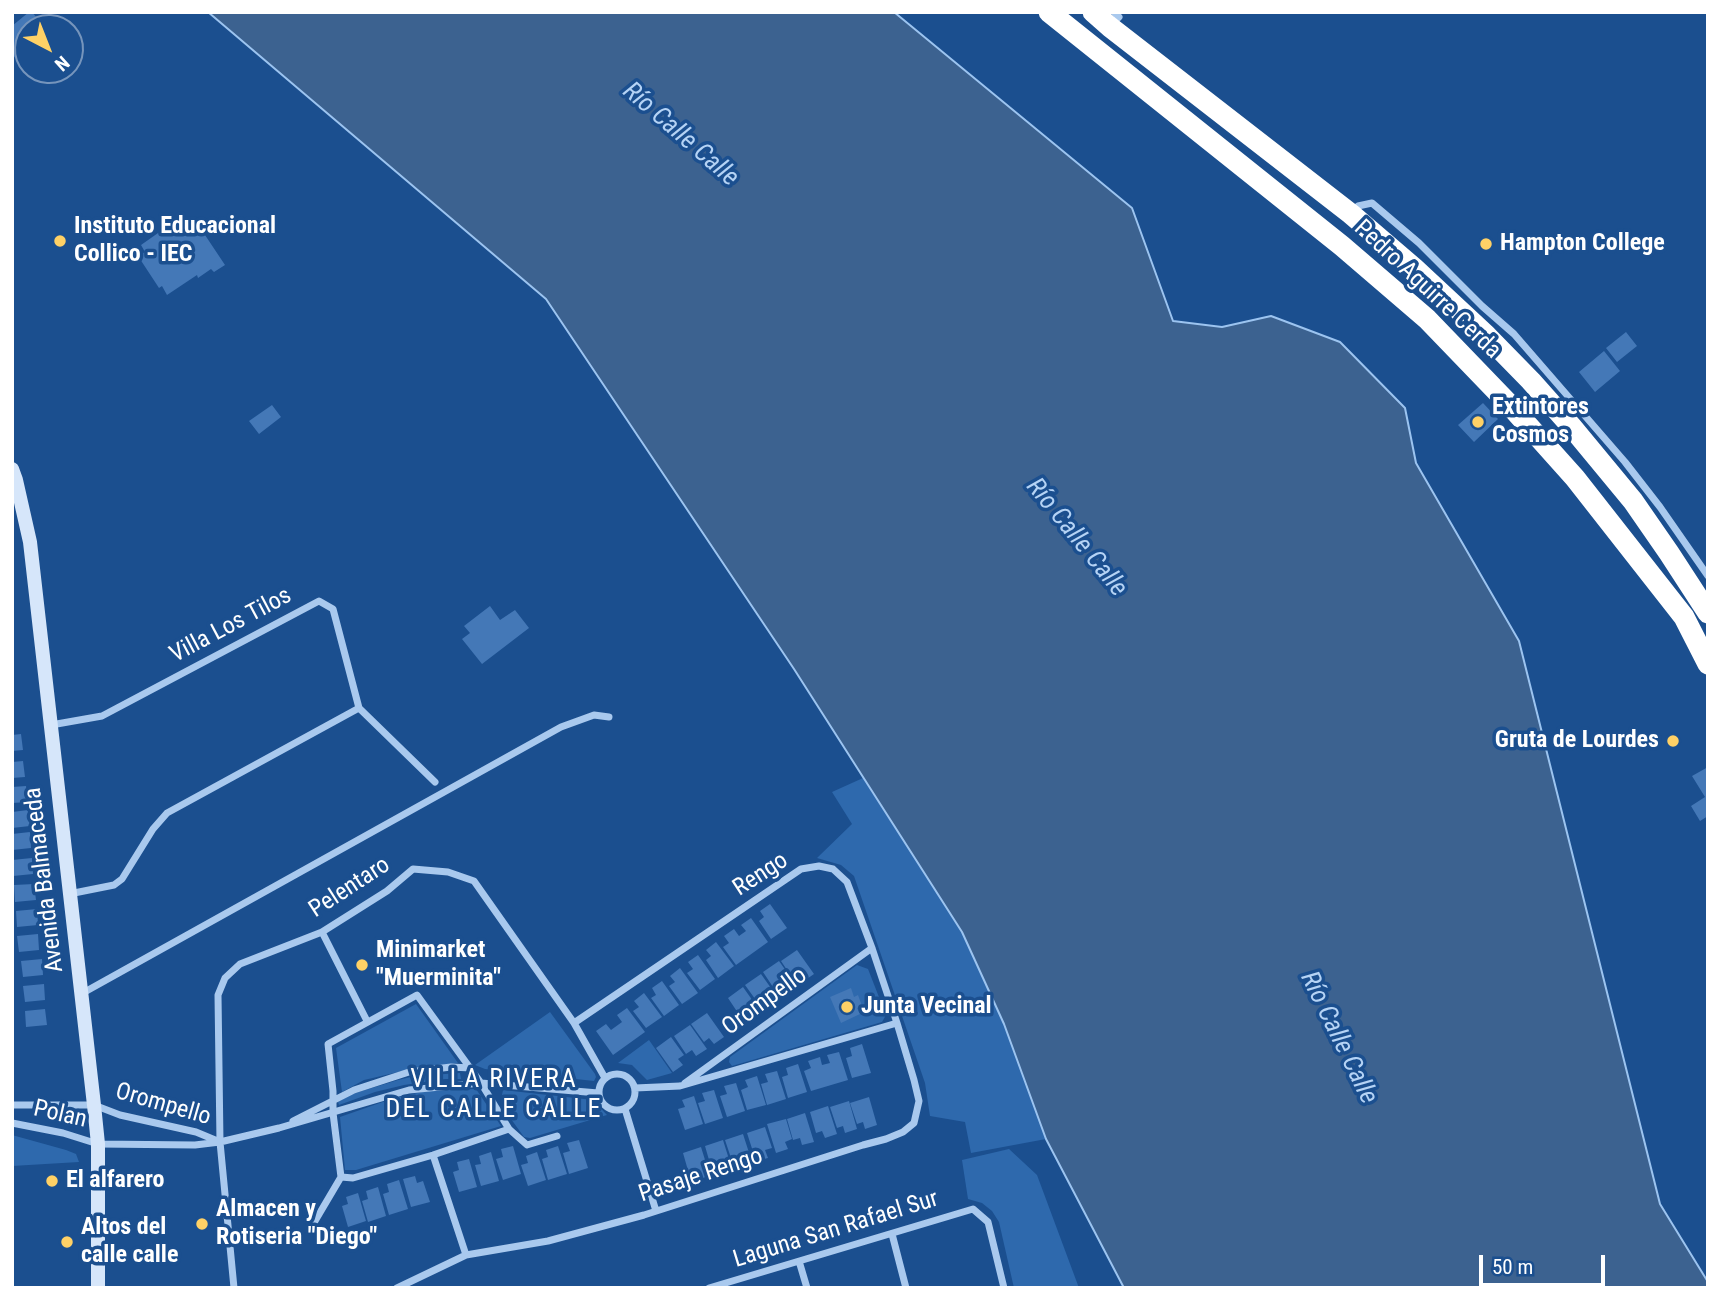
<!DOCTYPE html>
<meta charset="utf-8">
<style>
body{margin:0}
#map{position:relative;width:1720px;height:1300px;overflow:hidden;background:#1b4f8f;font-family:"Roboto Condensed",sans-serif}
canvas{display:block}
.frame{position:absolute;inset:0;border:14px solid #fff;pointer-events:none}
.north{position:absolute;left:14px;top:14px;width:70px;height:70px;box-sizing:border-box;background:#1b4f8f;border:2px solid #7695bc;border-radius:50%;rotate:138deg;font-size:19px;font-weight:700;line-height:28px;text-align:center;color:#fff}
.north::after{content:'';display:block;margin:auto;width:24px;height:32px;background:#ffd166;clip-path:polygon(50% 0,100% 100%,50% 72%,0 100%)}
.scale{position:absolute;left:1479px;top:1255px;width:126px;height:32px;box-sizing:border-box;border:4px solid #fff;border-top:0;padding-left:9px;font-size:21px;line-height:24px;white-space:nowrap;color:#fff;-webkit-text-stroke:5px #1b4f8f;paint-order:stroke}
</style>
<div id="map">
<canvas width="1720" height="1300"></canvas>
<div class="frame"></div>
<div class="north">N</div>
<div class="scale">50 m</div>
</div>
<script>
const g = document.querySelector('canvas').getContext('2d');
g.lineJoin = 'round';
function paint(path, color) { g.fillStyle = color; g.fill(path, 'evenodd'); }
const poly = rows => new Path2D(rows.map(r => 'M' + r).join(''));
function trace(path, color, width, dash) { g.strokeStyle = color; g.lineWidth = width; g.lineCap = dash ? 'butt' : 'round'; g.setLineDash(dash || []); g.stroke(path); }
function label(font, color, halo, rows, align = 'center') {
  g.font = font + ' "Roboto Condensed",sans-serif'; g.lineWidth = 7; g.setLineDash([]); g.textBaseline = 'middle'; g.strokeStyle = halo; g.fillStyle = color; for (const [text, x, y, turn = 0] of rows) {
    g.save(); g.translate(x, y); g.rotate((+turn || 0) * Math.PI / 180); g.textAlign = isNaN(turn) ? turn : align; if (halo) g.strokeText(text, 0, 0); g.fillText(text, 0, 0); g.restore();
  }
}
const green = poly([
 [863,778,962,932,1004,1024,1046,1139,971,1153,965,1122,930,1116,925,1083,854,876,841,865,817,858,852,824,832,792],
 [857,965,868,969,886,1015,882,1022,732,1066,729,1062,730,1057],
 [416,1004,458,1063,407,1070,364,1080,342,1092,336,1048],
 [550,1012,595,1074,596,1077,594,1081,485,1069,475,1065],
 [649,1040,672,1073,647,1080,632,1065,618,1063],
 [460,1073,461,1079,445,1079,404,1085,375,1092,339,1105,338,1102,349,1095,398,1080,415,1076],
 [476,1089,501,1126,356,1170,345,1170,340,1117,394,1098,431,1090],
 [503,1090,593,1100,607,1115,530,1138,524,1137,511,1119,501,1100],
 [12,1135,66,1150,76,1154,79,1162,12,1166],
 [1009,1149,1037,1175,1079,1288,1014,1288,999,1222,992,1211,982,1203,968,1199,962,1160]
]);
const water = poly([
 [208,12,894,12,1132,208,1173,321,1222,327,1271,316,1340,342,1405,408,1416,463,1519,641,1660,1204,1708,1282,1708,1288,1124,1288,1046,1139,1004,1024,962,932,794,669,546,299,208,12]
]);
const building = poly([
 [29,12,32,12,45,28,28,28,28,69,19,59,17,60,12,54,12,26],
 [195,220,225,265,214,272,211,269,198,278,197,275,167,295,162,286,159,288,138,256,145,252,141,245,168,226,174,234],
 [1626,332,1637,346,1617,362,1606,348],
 [1604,351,1620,371,1595,392,1579,372],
 [1483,403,1498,419,1474,442,1458,425],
 [272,405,281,417,259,434,249,421],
 [490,606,500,620,515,610,529,628,482,664,462,639,470,633,464,626],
 [21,734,23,750,12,751,12,735],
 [23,761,25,777,12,778,12,762],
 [1708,767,1708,816,1700,821,1691,806,1705,797,1692,776],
 [26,786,28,802,12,803,12,787],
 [28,810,30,826,12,828,12,812],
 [30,832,31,848,12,850,12,834],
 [32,858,33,874,13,876,12,860],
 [34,884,36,900,15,902,14,885],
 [770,904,787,928,771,939,759,921,764,917,760,911],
 [37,909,38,925,17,927,16,911],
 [751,918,768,942,736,965,723,947,729,943,724,936,734,929,739,936,746,931,741,925],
 [38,934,39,950,19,952,17,936],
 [716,942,734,966,718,978,706,960,711,956,706,950],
 [797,950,814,974,804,981,799,975,793,979,781,961],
 [698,955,715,979,700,990,687,973,693,969,688,962],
 [42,959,43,975,23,977,21,961],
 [779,961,796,985,785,993,781,986,775,990,763,972],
 [680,968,698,993,682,1004,669,986,675,982,670,976],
 [761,974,778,998,768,1005,763,999,758,1003,745,985],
 [662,981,679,1005,664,1016,651,998,656,995,652,988],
 [44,984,45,1000,25,1002,23,986],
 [743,987,760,1011,750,1018,745,1012,740,1016,728,998],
 [851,988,854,997,858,995,862,1006,857,1008,860,1014,841,1023,830,997],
 [644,993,662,1017,646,1028,633,1011,639,1007,634,1001],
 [627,1008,645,1032,613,1055,596,1031,606,1024,611,1030,622,1022,617,1015],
 [45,1009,47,1025,26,1027,25,1011],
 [707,1013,724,1037,714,1044,709,1038,704,1042,691,1024],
 [690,1025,707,1049,696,1056,692,1050,686,1054,674,1036],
 [671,1037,684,1055,678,1059,683,1065,673,1072,656,1048],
 [862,1044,871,1073,852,1078,846,1058,852,1056,850,1048],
 [839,1052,848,1080,811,1091,804,1071,811,1068,808,1061,820,1057,822,1065,830,1063,827,1055],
 [798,1064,807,1092,788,1098,782,1077,788,1075,786,1068],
 [777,1071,786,1099,767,1105,761,1084,768,1082,765,1074],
 [757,1076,766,1105,747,1110,741,1090,748,1087,745,1080],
 [736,1083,745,1111,727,1117,720,1096,727,1094,724,1086],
 [714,1090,723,1118,705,1124,698,1103,705,1101,702,1093],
 [694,1096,703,1124,685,1130,678,1109,685,1107,682,1100],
 [869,1097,877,1125,865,1129,863,1122,857,1124,850,1103],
 [849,1101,857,1129,845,1133,843,1126,837,1128,830,1107],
 [828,1106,837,1134,825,1138,822,1131,816,1133,810,1112],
 [805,1113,814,1142,802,1145,800,1138,793,1140,787,1119],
 [786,1119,792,1139,785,1142,788,1149,776,1153,767,1124],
 [765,1127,772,1148,765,1150,768,1158,756,1161,747,1133],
 [743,1134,752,1162,740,1166,738,1159,732,1161,725,1140],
 [579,1140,588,1168,569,1174,563,1153,570,1151,567,1143],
 [723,1140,732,1169,720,1172,718,1165,711,1167,705,1146],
 [513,1146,521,1174,503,1180,496,1159,503,1157,501,1149],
 [558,1146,567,1174,548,1180,542,1159,548,1157,546,1150],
 [701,1147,710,1176,698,1179,696,1172,689,1174,683,1153],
 [491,1152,499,1181,481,1186,475,1165,481,1164,479,1156],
 [537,1152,546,1180,528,1186,521,1165,528,1163,526,1156],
 [469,1159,477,1187,459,1192,453,1172,459,1170,457,1162],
 [415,1176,417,1183,423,1181,430,1202,411,1207,403,1179],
 [399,1180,408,1209,389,1215,383,1194,389,1192,387,1184],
 [378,1187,386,1216,368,1222,362,1201,368,1199,366,1191],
 [358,1193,366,1221,348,1227,342,1206,348,1204,346,1197]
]);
const street = poly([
 [1112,24,1119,17,1114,12],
 [1352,213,1358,206,1372,203,1419,243,1482,306,1514,334,1625,462,1660,507,1708,576],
 [51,725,102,716,319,601,333,609,359,708,435,782],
 [69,894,114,885,122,879,153,829,167,813,359,708],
 [322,932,367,1021],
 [81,994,561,727,594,715,609,717],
 '599 1092a18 18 0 1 1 36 0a18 18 0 1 1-36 0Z',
 [685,1083,872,948],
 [635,1088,680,1086,897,1023],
 [12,1105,94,1105,120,1115,196,1132,220,1142],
 [625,1109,656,1211],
 [293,1121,354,1090,409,1072,451,1067,471,1068],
 [12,1123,63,1133,98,1144,195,1145,220,1142,279,1128,409,1090,481,1083,598,1093],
 [509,1129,433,1155,353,1178,341,1177,333,1113,333,1091,328,1044,417,995,481,1083,509,1129,527,1145,557,1136],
 [433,1155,466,1255],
 [315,1221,341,1177],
 [892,1234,906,1288],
 [799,1261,807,1288],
 [234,1288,220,1142,218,995,225,978,240,964,322,932,387,891,413,869,448,872,474,881,574,1023,605,1078],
 [397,1288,466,1255,548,1241,644,1215,863,1145,886,1139,903,1132,914,1123,919,1101,914,1080,897,1023,872,948,847,882,833,869,819,866,801,869,574,1023],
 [709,1288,973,1209,988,1222,1004,1288]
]);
const secondary = poly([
 [12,469,16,480,30,542,94,1105,98,1144,98,1288]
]);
const highway = poly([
 [1049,12,1342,246,1427,319,1507,402,1575,478,1684,617,1708,664],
 [1093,12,1110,27,1351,214,1414,268,1487,336,1531,381,1571,426,1633,501,1669,553,1708,613]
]);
const markers = [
 [60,241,7,"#ffd166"],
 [1486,244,7,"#ffd166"],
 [1478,422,7,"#ffd166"],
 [1673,741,7,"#ffd166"],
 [362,965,7,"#ffd166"],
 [847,1007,7,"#ffd166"],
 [52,1181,7,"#ffd166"],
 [202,1224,7,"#ffd166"],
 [67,1242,7,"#ffd166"]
];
const poiNames = [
 ["Instituto Educacional",74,227],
 ["Collico - IEC",74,255],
 ["Hampton College",1500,244],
 ["Extintores",1492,408],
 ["Cosmos",1492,436],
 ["Gruta de Lourdes",1659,741,"right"],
 ["Minimarket",376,951],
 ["\"Muerminita\"",376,979],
 ["Junta Vecinal",861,1007],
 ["El alfarero",66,1181],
 ["Almacen y",216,1210],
 ["Rotiseria \"Diego\"",216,1238],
 ["Altos del",81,1228],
 ["calle calle",81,1256]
];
const streetNames = [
 ["Pedro Aguirre Cerda",1427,290,43],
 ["Villa Los Tilos",231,626,-28],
 ["Rengo",761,875,-33],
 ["Avenida Balmaceda",45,880,-97],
 ["Pelentaro",350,888,-33],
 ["Orompello",765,1002,-36],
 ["Orompello",163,1105,16],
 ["Polan",60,1115,13],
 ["Pasaje Rengo",701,1176,-18],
 ["Laguna San Rafael Sur",836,1230,-17]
];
const waterNames = [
 ["Río Calle Calle",680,135,41],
 ["Río Calle Calle",1076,538,51],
 ["Río Calle Calle",1338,1038,64]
];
const neighbourhoodNames = [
 ["VILLA RIVERA",494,1080],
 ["DEL CALLE CALLE",494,1110]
];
paint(green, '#2e69ad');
paint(water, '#3c6290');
trace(water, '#9cc4f0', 2);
paint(building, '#4478b7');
trace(street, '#a9c9ee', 7);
trace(secondary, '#d6e6fa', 14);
trace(highway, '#fff', 21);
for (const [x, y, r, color] of markers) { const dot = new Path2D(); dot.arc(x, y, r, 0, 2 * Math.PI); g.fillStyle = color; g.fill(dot); trace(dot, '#1b4f8f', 2.5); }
label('bold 24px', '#fff', '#1b4f8f', poiNames, 'left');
label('24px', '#fff', '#1b4f8f', streetNames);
label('italic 26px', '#b5d3f5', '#1b4f8f', waterNames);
g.letterSpacing = '2px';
label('26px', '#fff', '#1b4f8f', neighbourhoodNames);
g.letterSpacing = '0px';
</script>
